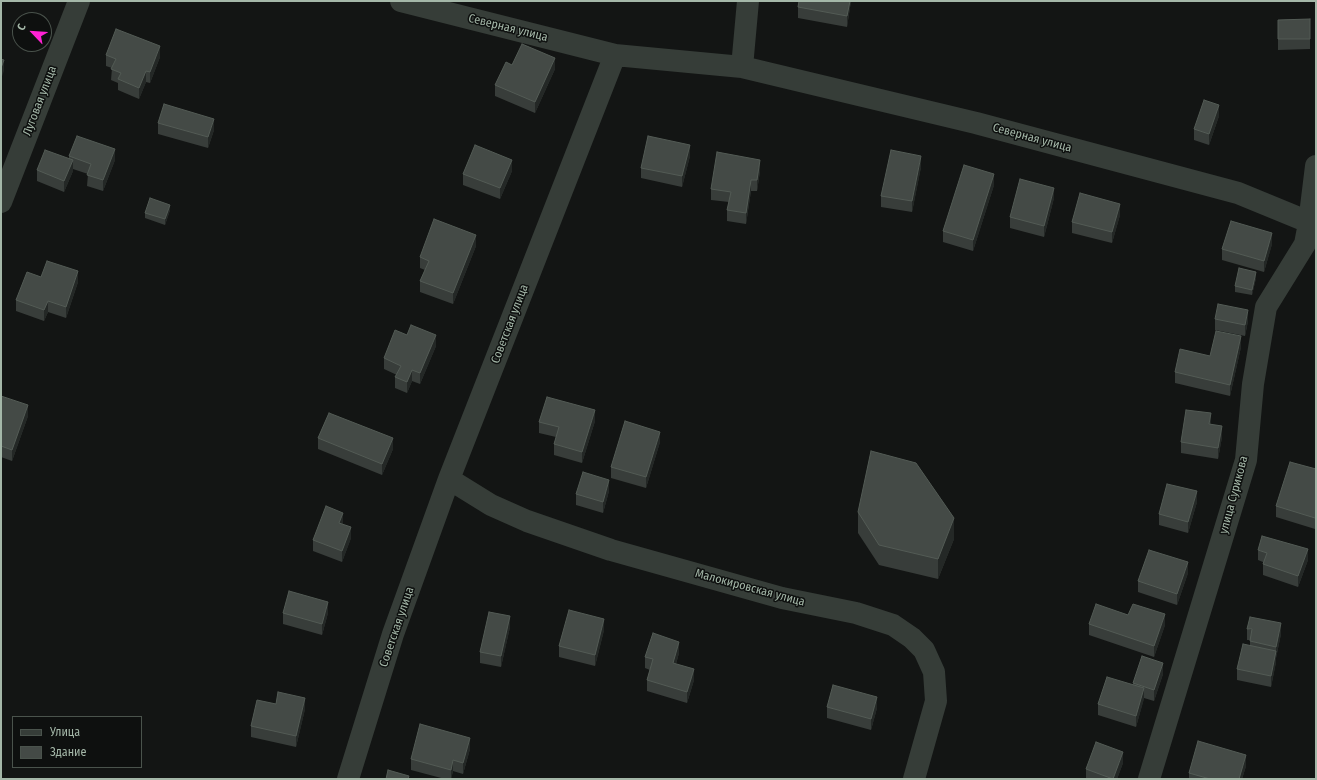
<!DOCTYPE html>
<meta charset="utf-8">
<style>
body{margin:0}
#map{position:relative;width:1317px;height:780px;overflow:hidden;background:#131514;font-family:"Fira Sans Condensed",sans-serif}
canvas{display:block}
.frame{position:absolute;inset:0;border:2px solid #a4b7a8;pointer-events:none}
.legend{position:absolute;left:12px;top:716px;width:130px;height:52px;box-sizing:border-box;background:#0e100f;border:1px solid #4a534c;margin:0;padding:5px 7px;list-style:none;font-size:12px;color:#a4b7a8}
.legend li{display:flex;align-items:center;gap:8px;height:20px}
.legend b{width:20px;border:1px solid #4a534c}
.north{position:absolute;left:12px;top:12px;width:40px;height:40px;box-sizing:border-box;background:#0e100f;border:1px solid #4a534c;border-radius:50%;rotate:295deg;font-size:11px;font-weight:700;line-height:16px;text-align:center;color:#a4b7a8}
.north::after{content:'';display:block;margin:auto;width:14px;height:18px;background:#ff22d3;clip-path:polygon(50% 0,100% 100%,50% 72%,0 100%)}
</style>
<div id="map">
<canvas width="1317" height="780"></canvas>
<div class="frame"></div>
<ul class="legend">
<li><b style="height:5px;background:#363d38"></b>Улица</li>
<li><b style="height:11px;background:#444a46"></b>Здание</li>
</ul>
<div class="north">С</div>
</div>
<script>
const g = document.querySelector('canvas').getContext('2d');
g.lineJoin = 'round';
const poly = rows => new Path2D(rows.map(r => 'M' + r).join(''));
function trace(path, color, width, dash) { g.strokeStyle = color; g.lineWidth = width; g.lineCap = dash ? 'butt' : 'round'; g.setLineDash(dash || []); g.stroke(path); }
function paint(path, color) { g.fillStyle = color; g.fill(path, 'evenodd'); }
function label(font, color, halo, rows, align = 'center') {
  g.font = font + ' "Fira Sans Condensed",sans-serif'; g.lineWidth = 3; g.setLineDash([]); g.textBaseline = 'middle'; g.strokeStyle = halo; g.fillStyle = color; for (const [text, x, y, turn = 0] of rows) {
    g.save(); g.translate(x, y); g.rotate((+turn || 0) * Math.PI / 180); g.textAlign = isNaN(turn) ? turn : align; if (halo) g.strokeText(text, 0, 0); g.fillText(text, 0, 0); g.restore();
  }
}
const minor = poly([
 [401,1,615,55],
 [742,67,976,123,1238,193,1316,225],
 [1,202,79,1],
 [449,479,491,505,527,521,611,550,782,598,856,613,893,625,912,638,924,650,934,672,936,701,914,779],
 [348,779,393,634,449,479,615,55,742,67,748,1],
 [1149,779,1246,460,1253,384,1266,307,1305,244,1309,223,1316,166]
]);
const wall = poly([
 [799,1,851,1,847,27,798,18,798,7],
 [1310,19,1310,49,1278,50,1278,20],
 [106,55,160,57,150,83,146,82,139,99,118,90,118,83,111,80,112,68,106,66],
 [512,65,555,69,535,113,495,96,495,85],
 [1219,116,1209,145,1194,140,1194,129],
 [158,123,214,130,208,148,158,134],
 [69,156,115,160,103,191,87,186,88,174,73,169,73,171,64,192,37,181,37,170,69,159],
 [690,156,682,187,641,178,641,168],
 [921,167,912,212,881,207,881,196],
 [512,171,500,199,463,185,463,174],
 [760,171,757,191,751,191,746,224,727,221,727,210,729,202,711,200,711,189],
 [994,185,973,251,943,242,943,231],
 [1054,198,1044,237,1010,228,1010,217],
 [170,210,165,225,145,218,145,213],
 [1120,215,1112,243,1072,233,1072,222],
 [1272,244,1264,272,1222,260,1222,249],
 [476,246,453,304,420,292,420,281,425,270,420,268,420,257],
 [41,277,78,282,66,318,48,312,44,321,16,311,16,300],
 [1256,278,1252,295,1235,292,1235,286],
 [1215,319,1248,321,1245,336,1215,330],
 [407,335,436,346,420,384,412,381,407,393,395,388,395,377,397,375,384,369,384,358],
 [1241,347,1230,396,1175,383,1175,372,1210,356],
 [1,396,28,416,12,461,1,457],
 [595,421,582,463,554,455,554,444,556,437,539,433,539,422],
 [1211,424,1222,437,1218,459,1181,453,1181,442],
 [318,438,393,449,382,475,318,449],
 [660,442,646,488,611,478,611,467],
 [1316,469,1315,529,1276,517,1276,506],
 [609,491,603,513,576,505,576,494],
 [1197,502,1188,533,1159,525,1159,514],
 [858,512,954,539,938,579,879,565,858,533],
 [343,524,351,538,342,562,313,551,313,540],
 [1258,550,1308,560,1298,587,1263,575,1263,562,1258,560],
 [1188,573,1177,605,1138,592,1138,581],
 [283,613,328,613,322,635,283,624],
 [1128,615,1165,625,1154,657,1089,635,1089,624],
 [510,627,501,667,480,663,480,652],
 [1247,629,1281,634,1276,658,1276,662,1271,687,1237,680,1237,669,1250,645,1250,640,1247,640],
 [604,630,595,666,559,657,559,646],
 [679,653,676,664,694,680,687,703,647,691,647,680,650,670,645,668,645,657],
 [1163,674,1154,701,1144,698,1136,727,1098,715,1098,704,1133,684,1133,683],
 [827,707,877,708,871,730,827,718],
 [305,709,296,747,251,737,251,726],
 [470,749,463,774,453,771,451,779,445,779,411,770,411,759],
 [1123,763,1117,779,1086,779,1086,769],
 [1246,766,1242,779,1189,779,1189,773]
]);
const shadedWall = poly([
 [850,1,851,1,847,27,847,16],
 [160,46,160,57,150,83,150,72],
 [555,58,555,69,535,113,535,102],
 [4,60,4,71,1,79,1,68],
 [146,71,146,82,139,99,139,88],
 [1219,105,1219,116,1209,145,1209,134],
 [214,119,214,130,208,148,208,137],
 [690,145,690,156,682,187,682,176],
 [115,149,115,160,103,191,103,180],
 [921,156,921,167,912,212,912,201],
 [73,160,73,171,64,192,64,181],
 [512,160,512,171,500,199,500,188],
 [760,160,760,171,757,191,757,180],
 [994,174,994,185,973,251,973,240],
 [751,180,751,191,746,224,746,213],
 [1054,188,1054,198,1044,237,1044,226],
 [1120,204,1120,215,1112,243,1112,232],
 [170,205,170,210,165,225,165,219],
 [1272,233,1272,244,1264,272,1264,261],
 [476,235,476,246,453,304,453,293],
 [78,271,78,282,66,318,66,307],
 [1256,272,1256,278,1252,295,1252,290],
 [48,301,48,312,44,321,44,310],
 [1248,310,1248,321,1245,336,1245,325],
 [436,335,436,346,420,384,420,373],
 [1241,336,1241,347,1230,396,1230,385],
 [412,370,412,381,407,393,407,382],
 [28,405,28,416,12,461,12,450],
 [595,410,595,421,582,463,582,452],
 [1211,413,1211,424,1209,424],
 [1222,426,1222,437,1218,459,1218,448],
 [660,432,660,442,646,488,646,477],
 [393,438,393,449,382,475,382,464],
 [609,480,609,491,603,513,603,502],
 [1197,491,1197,502,1188,533,1188,522],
 [343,513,343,524,339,534,339,523],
 [1316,517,1316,528,1315,529,1315,518],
 [954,518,954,539,938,579,938,559],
 [351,527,351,538,342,562,342,551],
 [1308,549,1308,560,1298,587,1298,576],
 [1188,562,1188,573,1177,605,1177,594],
 [328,602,328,613,322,635,322,624],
 [1165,614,1165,625,1154,657,1154,646],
 [510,616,510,627,501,667,501,656],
 [604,619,604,630,595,666,595,655],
 [1281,623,1281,634,1276,658,1276,647],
 [679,642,679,653,673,674,673,663],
 [1276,651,1276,662,1271,687,1271,676],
 [1163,663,1163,674,1154,701,1154,690],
 [694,669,694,680,687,703,687,692],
 [1144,688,1144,699,1136,727,1136,716],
 [877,697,877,708,871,730,871,719],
 [305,698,305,709,296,747,296,736],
 [470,738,470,749,463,774,463,763],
 [1123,752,1123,763,1117,779,1113,779],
 [1246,755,1246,766,1242,779,1239,779],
 [453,760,453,771,451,779,451,770]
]);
const building = poly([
 [799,1,850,1,847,16,798,7,799,1],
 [1310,19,1310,39,1278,39,1278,20,1310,19],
 [116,29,160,46,150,72,146,71,139,88,118,79,121,73,111,69,116,59,106,55,116,29],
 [522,44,555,58,535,102,495,85,506,62,512,65,522,44],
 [1,59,4,60,1,68,1,59],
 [1204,100,1219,105,1209,134,1194,129,1204,100],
 [164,104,214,119,208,137,158,123,164,104],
 [77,136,115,149,103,180,87,175,91,164,69,156,77,136],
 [648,136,690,145,682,176,641,168,648,136],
 [475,145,512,160,500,188,463,174,475,145],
 [45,150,73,160,64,181,37,170,45,150],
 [891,150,921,156,912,201,881,196,891,150],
 [717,152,760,160,757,180,751,180,746,213,727,210,731,192,711,189,717,152],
 [964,165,994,174,973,240,943,231,964,165],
 [1020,179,1054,188,1044,226,1010,217,1020,179],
 [1080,193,1120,204,1112,232,1072,222,1080,193],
 [150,198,170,205,165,219,145,213,150,198],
 [434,219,476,235,453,293,420,281,429,261,420,257,434,219],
 [1231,221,1272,233,1264,261,1222,249,1231,221],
 [47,261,78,271,66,307,48,301,44,310,16,300,27,272,41,277,47,261],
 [1239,268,1256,272,1252,290,1235,286,1239,268],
 [1218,304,1248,310,1245,325,1215,319,1218,304],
 [411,325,436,335,420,373,412,370,407,382,395,377,401,366,384,358,395,330,407,335,411,325],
 [1216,331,1241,336,1230,385,1175,372,1180,349,1210,356,1216,331],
 [1,396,28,405,12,450,1,446,1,396],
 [547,397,595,410,582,452,554,444,559,427,539,422,547,397],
 [1186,410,1211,413,1209,424,1222,426,1218,448,1181,442,1186,410],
 [329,413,393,438,382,464,318,438,329,413],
 [625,421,660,432,646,477,611,467,625,421],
 [871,451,916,463,954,518,938,559,879,545,858,512,871,451],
 [1290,462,1316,469,1316,517,1315,518,1276,506,1290,462],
 [583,472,609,480,603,502,576,494,583,472],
 [1167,484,1197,491,1188,522,1159,514,1167,484],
 [326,506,343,513,339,523,351,527,342,551,313,540,326,506],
 [1262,536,1308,549,1298,576,1263,564,1267,553,1258,550,1262,536],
 [1149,550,1188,562,1177,594,1138,581,1149,550],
 [289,591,328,602,322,624,283,613,289,591],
 [1096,604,1128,615,1133,604,1165,614,1154,646,1089,624,1096,604],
 [569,610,604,619,595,655,559,646,569,610],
 [489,612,510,616,501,656,480,652,489,612],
 [1250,617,1281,623,1276,647,1250,641,1252,629,1247,629,1250,617],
 [653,633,679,642,673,663,694,669,687,692,647,680,653,659,645,657,653,633],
 [1243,644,1276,651,1271,676,1237,669,1243,644],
 [1142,656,1163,663,1154,690,1133,683,1142,656],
 [1107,677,1144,688,1136,716,1098,704,1107,677],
 [833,685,877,697,871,719,827,707,833,685],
 [278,692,305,698,296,736,251,726,257,700,276,704,278,692],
 [420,724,470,738,463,763,453,760,451,770,411,759,420,724],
 [1198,741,1246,755,1239,779,1210,779,1189,773,1198,741],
 [1096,742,1123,752,1113,779,1086,769,1096,742],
 [388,770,409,776,408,779,386,779,388,770]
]);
const streetNames = [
 ["Северная улица",508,28,14],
 ["Луговая улица",40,101,-69],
 ["Северная улица",1032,138,15],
 ["Советская улица",510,324,-69],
 ["улица Сурикова",1234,495,-75],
 ["Малокировская улица",750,588,15],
 ["Советская улица",397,627,-71]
];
trace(minor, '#363d38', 22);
paint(wall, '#383d3a');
paint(shadedWall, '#242826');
paint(building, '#444a46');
trace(building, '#535b55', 1);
label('12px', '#a4b7a8', '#0e100f', streetNames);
</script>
